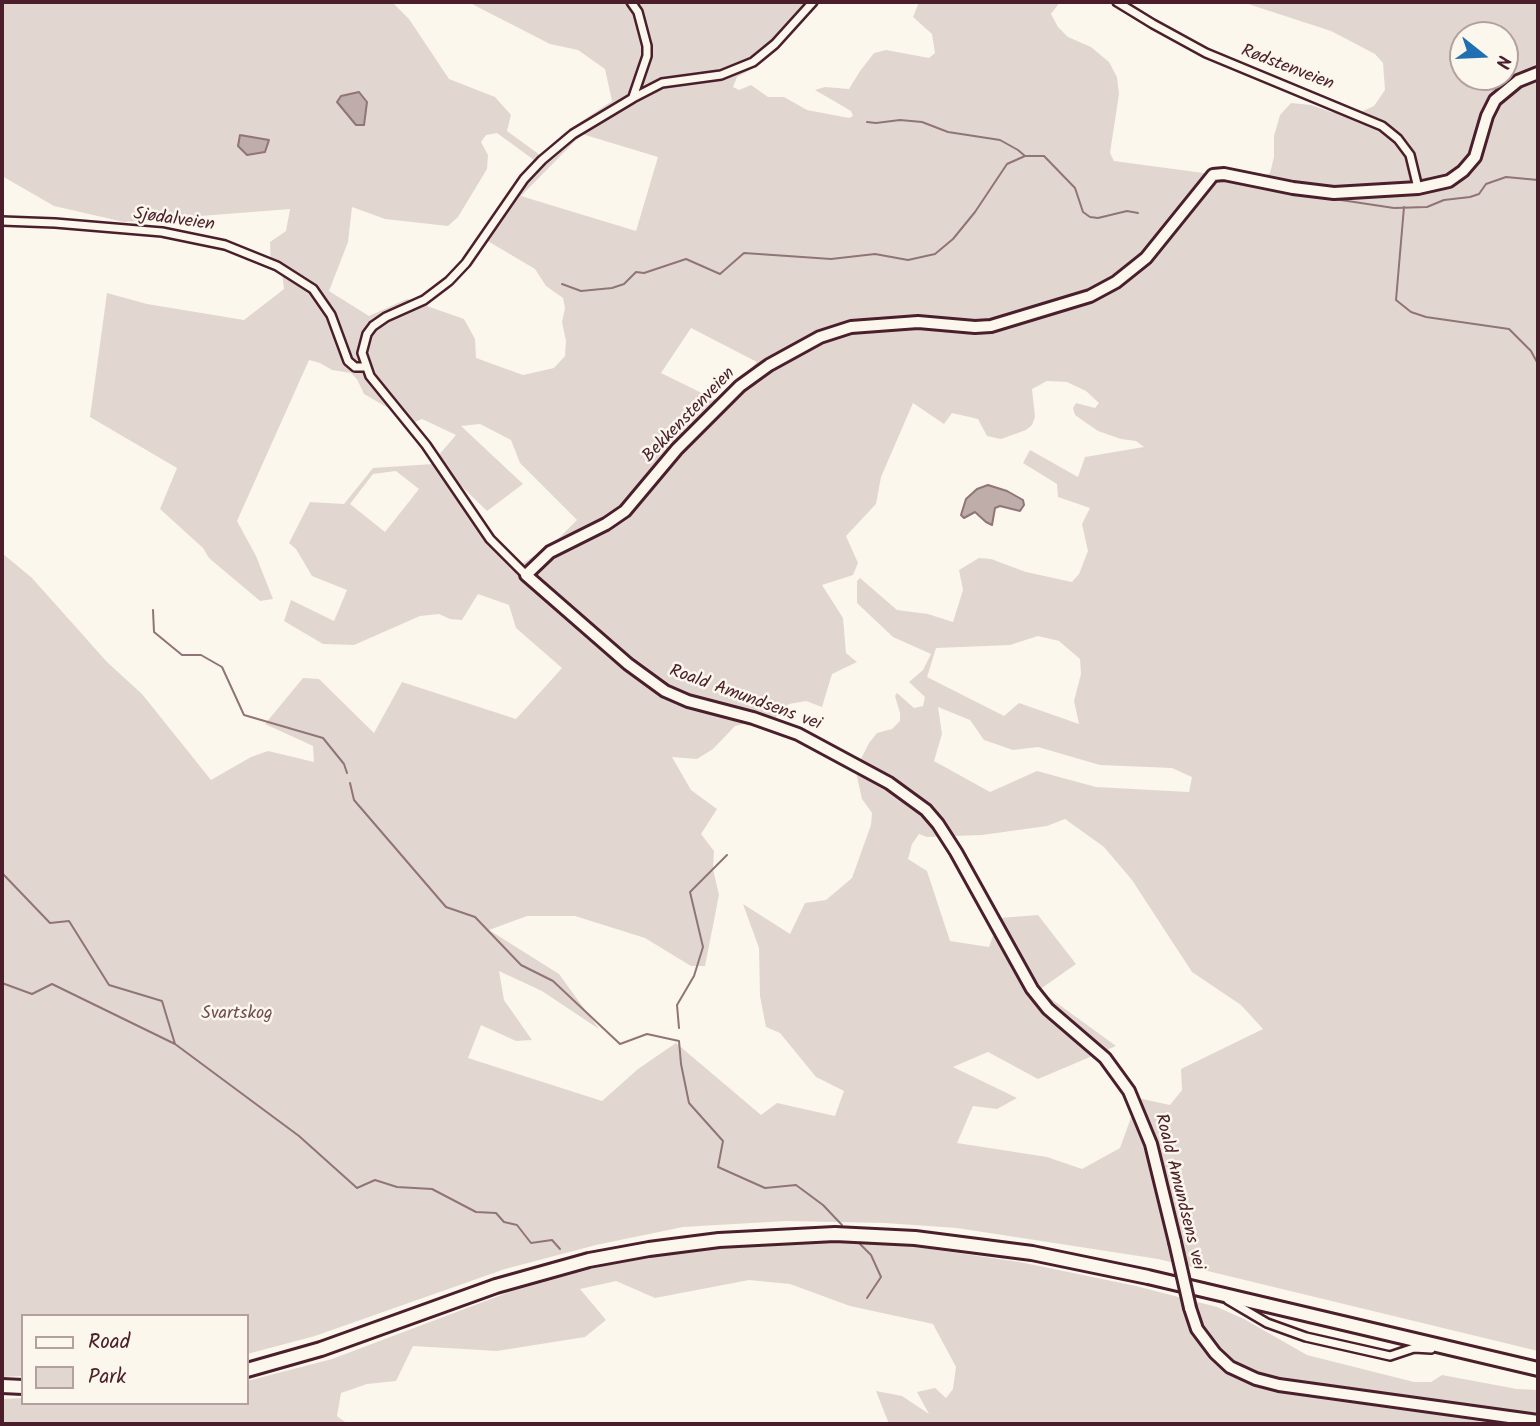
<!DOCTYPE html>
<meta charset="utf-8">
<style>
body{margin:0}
#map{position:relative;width:1540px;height:1426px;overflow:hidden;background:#fbf7ec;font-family:Kalam,sans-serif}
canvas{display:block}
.frame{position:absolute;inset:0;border:4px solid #4a1f2b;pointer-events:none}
.legend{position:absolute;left:21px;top:1314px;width:228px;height:91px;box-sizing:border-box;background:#fbf7ec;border:2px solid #b4a19f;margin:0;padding:9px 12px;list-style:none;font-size:21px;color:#4a1f2b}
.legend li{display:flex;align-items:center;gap:14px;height:35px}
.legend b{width:35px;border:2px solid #b4a19f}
.north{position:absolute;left:1449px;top:21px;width:70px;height:70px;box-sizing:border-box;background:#fbf7ec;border:2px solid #b4a19f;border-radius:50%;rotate:108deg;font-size:19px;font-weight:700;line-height:28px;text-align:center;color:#4a1f2b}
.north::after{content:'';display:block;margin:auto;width:24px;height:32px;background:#1f6fb2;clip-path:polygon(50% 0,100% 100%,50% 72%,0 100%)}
</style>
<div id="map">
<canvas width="1540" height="1426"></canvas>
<div class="frame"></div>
<ul class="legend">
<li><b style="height:9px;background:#fbf7ec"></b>Road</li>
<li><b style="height:19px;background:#e2d7d0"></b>Park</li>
</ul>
<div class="north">N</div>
</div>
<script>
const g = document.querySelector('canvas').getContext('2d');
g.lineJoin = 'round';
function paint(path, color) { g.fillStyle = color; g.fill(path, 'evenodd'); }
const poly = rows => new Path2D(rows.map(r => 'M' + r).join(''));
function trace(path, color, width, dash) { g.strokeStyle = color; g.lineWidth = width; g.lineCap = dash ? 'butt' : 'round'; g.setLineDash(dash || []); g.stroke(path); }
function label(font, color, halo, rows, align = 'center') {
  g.font = font + ' Kalam,sans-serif'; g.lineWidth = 5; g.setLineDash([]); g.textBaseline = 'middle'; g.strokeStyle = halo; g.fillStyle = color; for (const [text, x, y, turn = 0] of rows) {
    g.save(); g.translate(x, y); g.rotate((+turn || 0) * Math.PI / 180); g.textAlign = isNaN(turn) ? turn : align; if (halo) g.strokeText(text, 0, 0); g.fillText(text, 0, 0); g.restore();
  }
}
const green = poly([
 [2,2,392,2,409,19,449,79,495,97,511,115,507,131,540,155,564,133,612,101,605,69,578,50,550,44,468,2,819,2,777,47,754,68,737,77,733,87,739,90,751,85,768,97,784,97,807,110,849,118,853,116,851,111,815,90,825,87,849,89,860,71,874,53,886,50,929,58,935,53,932,34,913,17,919,2,1060,2,1051,14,1058,27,1068,37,1091,47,1109,62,1117,77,1119,94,1110,153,1114,161,1256,180,1270,173,1274,157,1274,136,1280,115,1291,103,1311,105,1331,112,1354,115,1374,106,1385,90,1383,63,1375,54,1331,31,1242,2,1538,2,1538,1351,1158,1259,957,1228,885,1223,786,1221,683,1227,596,1245,505,1269,315,1336,247,1354,247,1316,23,1316,23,1376,2,1377,2,553,32,578,107,662,142,694,211,780,251,757,268,751,314,762,313,746,265,724,303,678,319,679,374,733,402,682,516,719,562,668,516,628,509,605,478,594,462,620,450,619,439,614,420,616,354,645,323,644,284,621,291,600,334,621,347,590,312,576,296,549,289,543,310,502,344,504,373,468,433,464,397,413,364,394,357,379,351,373,332,370,320,363,309,360,237,521,256,556,273,599,260,601,209,558,203,548,160,509,177,468,90,417,107,293,147,304,244,320,284,289,282,273,271,268,270,242,286,231,290,209,124,222,54,206,2,176],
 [1463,35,1505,35,1505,77,1463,77],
 [497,133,534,160,531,167,481,237,535,269,546,286,563,298,565,308,562,322,566,341,565,356,554,368,523,375,476,358,475,339,464,319,407,299,369,316,329,291,348,242,352,207,385,219,448,226,458,217,487,169,488,155,481,142,486,135],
 [582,134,658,157,636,231,521,196],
 [691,328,757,362,718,401,661,373],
 [1047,381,1067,382,1086,391,1099,403,1095,408,1076,403,1073,408,1075,415,1098,431,1121,439,1136,441,1144,447,1085,457,1078,477,1030,450,1023,463,1057,484,1058,497,1090,508,1082,524,1088,551,1079,574,1072,582,1026,572,991,559,979,558,959,570,963,590,953,622,928,614,897,610,860,578,857,581,857,603,893,637,931,654,923,670,909,682,925,697,923,706,914,708,897,693,895,696,900,713,900,721,892,729,877,733,869,743,861,759,775,718,789,704,806,701,822,707,832,674,857,662,846,653,843,618,822,585,853,575,858,563,846,536,876,504,881,477,913,403,944,424,952,413,978,419,987,436,1001,439,1026,430,1032,425,1035,417,1032,389],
 [422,419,456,435,438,456,415,422],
 [480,424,511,440,520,463,577,520,557,540,522,564,494,540,451,476,487,511,523,484,461,426],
 [396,471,419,489,385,532,350,504,373,474],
 [1038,636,1059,641,1080,659,1081,674,1074,701,1079,724,1019,703,1004,716,927,677,936,648,1010,645],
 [938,707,970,720,984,740,1013,750,1038,747,1100,765,1172,768,1192,777,1189,792,1096,787,1037,771,990,792,934,761,942,734],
 [748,723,788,735,848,765,856,772,862,799,872,813,871,825,852,878,826,900,805,903,790,934,743,904,759,948,760,996,766,1027,780,1033,816,1077,844,1091,835,1116,777,1103,761,1115,676,1043,638,1069,602,1101,468,1058,481,1025,516,1041,532,1040,504,1000,499,971,542,991,599,1029,559,974,489,930,527,916,575,916,645,938,691,966,705,966,719,895,713,869,714,851,701,834,717,809,691,790,672,757,697,759,713,749,735,726],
 [1065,819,1104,847,1132,880,1192,972,1241,1005,1263,1029,1181,1069,1182,1090,1170,1105,1138,1098,1120,1148,1082,1169,1047,1157,957,1143,973,1106,997,1109,1017,1098,953,1067,988,1052,1038,1079,1116,1046,1039,990,1076,964,1038,915,999,918,989,947,950,941,927,871,908,859,912,844,919,834,927,837,982,835,1047,826],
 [787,1242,882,1242,1020,1262,1136,1286,1217,1307,1244,1319,1307,1355,1414,1382,1431,1382,1442,1375,1517,1389,1538,1390,1538,1424,889,1424,876,1391,902,1396,929,1414,917,1392,935,1388,946,1398,953,1389,956,1367,933,1324,850,1306,790,1284,749,1280,655,1298,616,1281,580,1289,606,1320,585,1337,497,1351,413,1346,396,1381,367,1384,341,1393,337,1416,348,1424,2,1424,2,1399,23,1398,23,1403,247,1403,247,1381,332,1359,512,1291,602,1266,689,1249]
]);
const water = poly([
 [359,92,367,102,364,125,356,125,337,102,341,96,359,92],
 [240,135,269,140,265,152,247,155,238,146,240,135],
 [988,485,1007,491,1023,500,1024,505,1020,511,1000,506,995,508,992,525,986,522,975,512,964,518,961,515,966,499,977,489,988,485]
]);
const stream = poly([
 [867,122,876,123,900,120,922,122,948,132,1000,140,1018,150,1025,156],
 [1321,197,1394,208,1427,207,1444,200,1470,197,1479,194,1486,184,1506,177,1538,180],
 [1404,207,1396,300,1411,312,1426,317,1509,329,1531,351,1538,364],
 [562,284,581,291,612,288,624,284,636,272,644,273,686,259,720,274,744,253,831,259,875,254,908,260,935,254,953,239,975,212,1007,164,1025,156,1044,156,1075,188,1083,212,1090,217,1098,218,1127,211,1138,213],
 [153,610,154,632,182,655,201,655,222,667,244,715,323,738,344,764,347,773],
 [350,783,354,800,446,907,475,917,521,965,553,981,620,1044,647,1034,679,1041,681,1064,689,1103,723,1141,718,1167,765,1188,796,1185,823,1205,842,1225],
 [2,873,50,923,69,921,109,985,162,1001,175,1044,299,1136,357,1188,375,1180,397,1187,432,1189,476,1212,496,1213,504,1222,517,1225,531,1243,552,1240,560,1249],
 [2,983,32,994,52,984,175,1044],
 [679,1028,677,1005,694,976,703,947,690,892,727,855],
 [857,1241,871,1255,881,1277,867,1298]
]);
const minor = poly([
 [631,2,638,12,647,46,647,56,633,97],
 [1117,2,1153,24,1206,53,1382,126,1398,139,1410,155,1418,188],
 [2,221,55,223,162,232,225,245,277,266,313,289,331,315,348,361,355,367,366,367],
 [526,575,490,539,426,445,370,376,362,353,367,334,373,326,386,317,424,300,449,281,466,263,524,179,542,160,573,134,633,98,662,83,721,75,753,62,775,44,813,2],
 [1228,1300,1267,1323,1306,1337,1390,1356,1414,1348,1431,1349]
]);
const secondary = poly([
 [1175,1242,1151,1144,1129,1091,1105,1058,1048,1009,1032,989,956,852,938,824,926,810,889,783,798,734,753,718,688,701,665,691,628,664,526,575,550,552,606,524,625,511,677,449,740,386,769,365,820,337,851,327,918,322,975,327,991,326,1090,296,1116,282,1146,258,1213,175,1224,174,1293,188,1334,193,1418,188,1449,181,1463,171,1475,157,1487,116,1495,100,1518,81,1538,73],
 [1190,1308,1197,1329,1215,1353,1230,1367,1256,1379,1279,1385,1538,1421]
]);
const trunk = poly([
 [247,1370,321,1349,496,1286,589,1260,649,1249,719,1240,835,1234,915,1238,1032,1253,1148,1277,1538,1369],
 [2,1386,23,1387]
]);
const secondaryBridge = poly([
 [1175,1242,1190,1308]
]);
const streetNames = [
 ["Rødstenveien",1287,69,21],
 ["Sjødalveien",174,221,8],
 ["Bekkenstenveien",690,416,-46],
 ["Roald Amundsens vei",745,699,20],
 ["Roald Amundsens vei",1178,1192,76]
];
const parkNames = [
 ["Svartskog",237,1015]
];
paint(green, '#e2d7d0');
paint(water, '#bfadaa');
trace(water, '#907477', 2);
trace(stream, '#907477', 2);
trace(minor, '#4a1f2b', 12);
trace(secondary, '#4a1f2b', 16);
trace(trunk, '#4a1f2b', 18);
trace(minor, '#fbf7ec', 7);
trace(secondary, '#fbf7ec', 10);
trace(trunk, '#fbf7ec', 12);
trace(secondaryBridge, '#4a1f2b', 16, []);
trace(secondaryBridge, '#fbf7ec', 10);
label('18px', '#4a1f2b', '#fbf7ec', streetNames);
label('18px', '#704d54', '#fbf7ec', parkNames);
</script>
